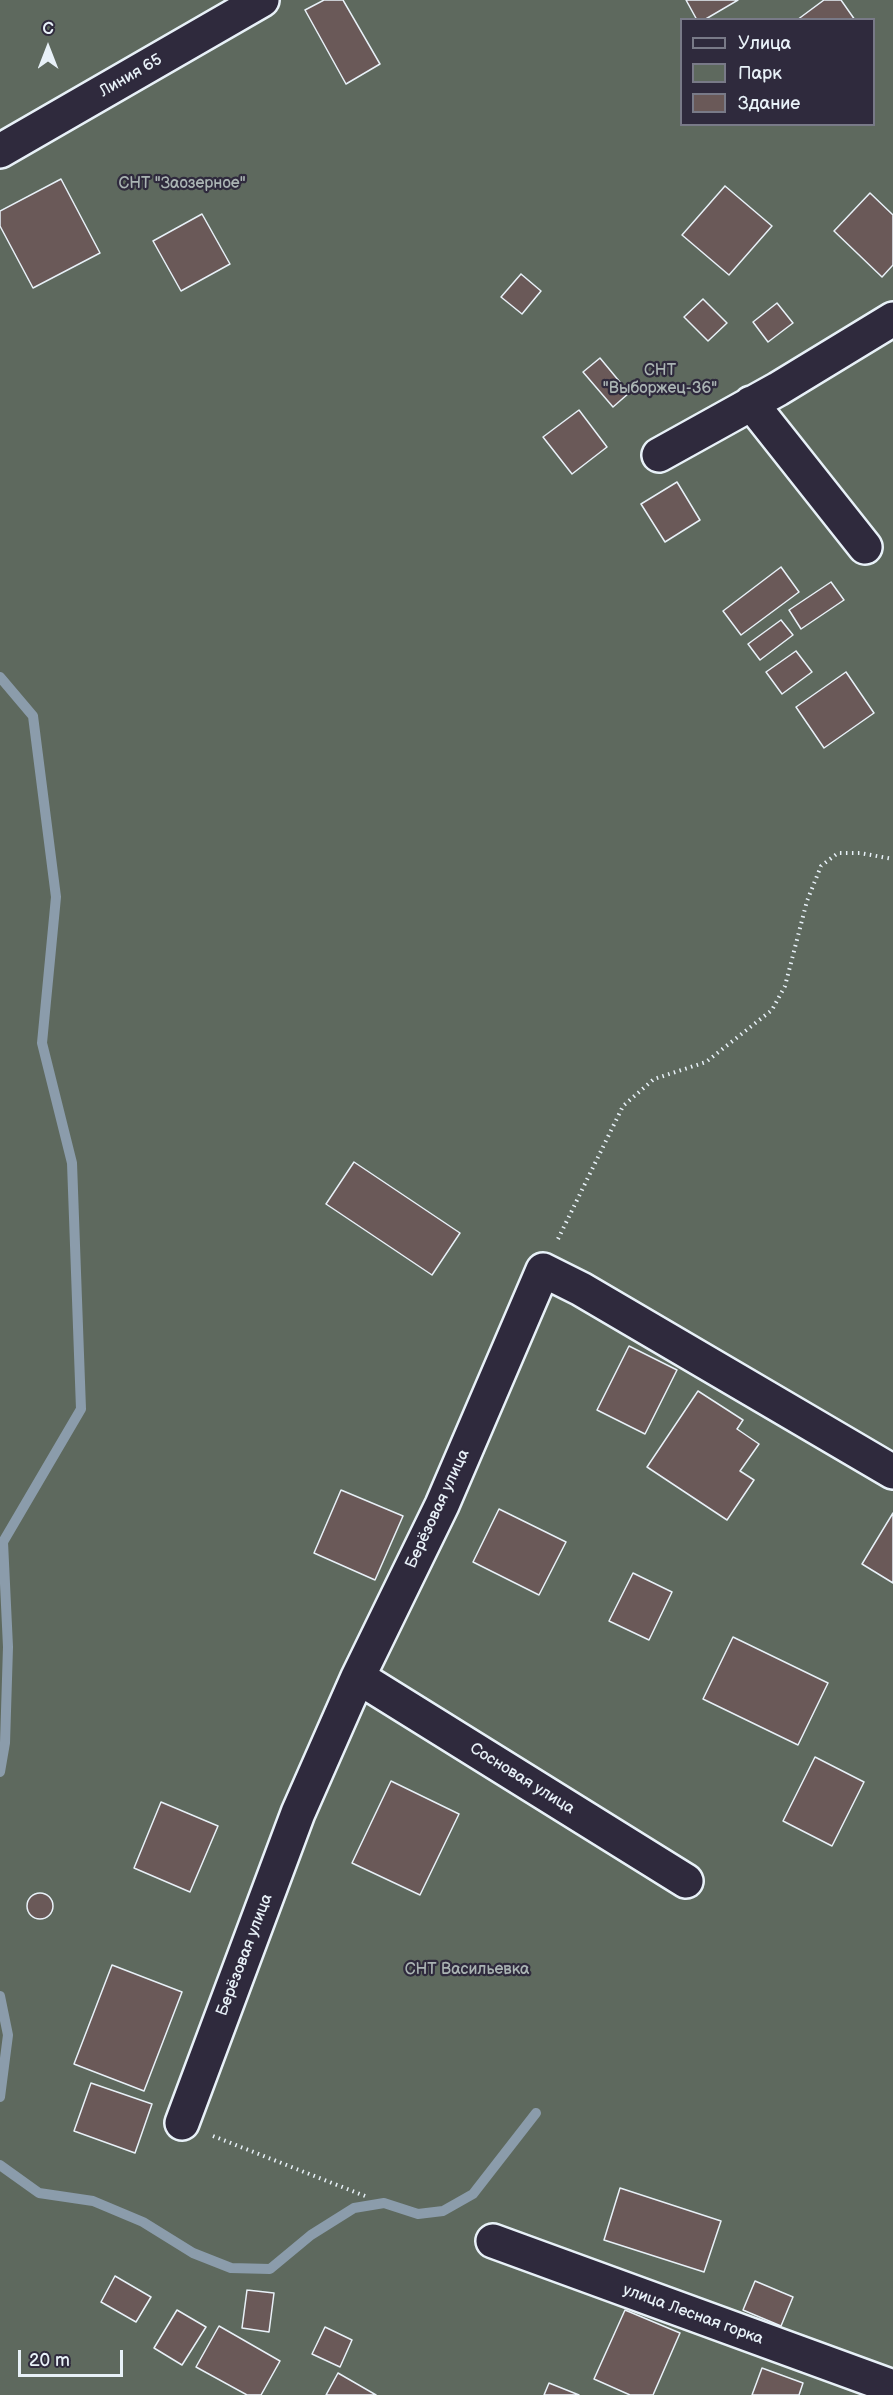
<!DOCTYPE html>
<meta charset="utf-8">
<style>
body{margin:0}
#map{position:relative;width:893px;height:2395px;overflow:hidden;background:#2f2a3d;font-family:"Balsamiq Sans",sans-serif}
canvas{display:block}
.legend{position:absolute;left:680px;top:18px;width:195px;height:108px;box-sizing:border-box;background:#2f2a3d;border:2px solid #797a88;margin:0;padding:8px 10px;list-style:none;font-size:18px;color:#e8f1f8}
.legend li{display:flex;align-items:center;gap:12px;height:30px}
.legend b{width:30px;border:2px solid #797a88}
.north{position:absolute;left:18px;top:18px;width:60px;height:60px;-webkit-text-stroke:4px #2f2a3d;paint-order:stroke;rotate:0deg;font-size:16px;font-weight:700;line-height:24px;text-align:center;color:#e8f1f8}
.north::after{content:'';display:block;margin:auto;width:21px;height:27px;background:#e8f1f8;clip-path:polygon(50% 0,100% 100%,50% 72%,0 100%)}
.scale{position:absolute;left:18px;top:2350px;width:105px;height:27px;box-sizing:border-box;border:3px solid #e8f1f8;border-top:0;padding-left:8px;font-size:18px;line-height:21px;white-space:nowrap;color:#e8f1f8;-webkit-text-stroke:4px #2f2a3d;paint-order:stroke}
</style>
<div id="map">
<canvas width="893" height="2395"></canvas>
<ul class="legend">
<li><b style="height:8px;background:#2f2a3d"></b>Улица</li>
<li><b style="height:16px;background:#5e695e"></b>Парк</li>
<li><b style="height:16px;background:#6a5958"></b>Здание</li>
</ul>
<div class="north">С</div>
<div class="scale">20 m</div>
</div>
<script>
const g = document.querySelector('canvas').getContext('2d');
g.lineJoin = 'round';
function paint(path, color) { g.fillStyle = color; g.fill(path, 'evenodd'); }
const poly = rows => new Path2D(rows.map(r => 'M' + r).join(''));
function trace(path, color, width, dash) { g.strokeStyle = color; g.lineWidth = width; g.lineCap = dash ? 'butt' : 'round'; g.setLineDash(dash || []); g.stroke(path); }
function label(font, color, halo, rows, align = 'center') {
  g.font = font + ' "Balsamiq Sans",sans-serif'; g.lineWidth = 4.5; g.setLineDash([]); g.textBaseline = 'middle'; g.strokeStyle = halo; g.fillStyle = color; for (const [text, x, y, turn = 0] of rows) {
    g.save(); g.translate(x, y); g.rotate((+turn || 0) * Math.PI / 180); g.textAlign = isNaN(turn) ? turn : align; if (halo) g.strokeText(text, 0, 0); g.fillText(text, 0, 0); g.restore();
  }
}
const green = poly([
 [0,0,893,0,893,2395,0,2395],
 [682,20,874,20,874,124,682,124]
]);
const stream = poly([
 [0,677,33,716,56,897,42,1043,72,1163,81,1409,3,1542,8,1647,5,1743,0,1772],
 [0,1996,8,2035,0,2097],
 [0,2165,39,2193,93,2201,143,2222,193,2253,231,2268,270,2269,311,2235,354,2208,384,2203,418,2214,443,2211,473,2194,536,2113]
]);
const building = poly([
 [324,0,343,0,380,64,346,84,305,10,324,0],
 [686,0,738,0,704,20,697,20,686,0],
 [824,0,841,0,855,20,797,20,824,0],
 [61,179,100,253,33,288,0,226,0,211,61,179],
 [725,186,772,226,729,275,682,235,725,186],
 [870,193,893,215,893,265,882,277,834,231,870,193],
 [202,214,230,264,181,291,153,241,202,214],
 [521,274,541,291,522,314,501,297,521,274],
 [703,299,727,323,708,341,684,317,703,299],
 [777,303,793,323,768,342,753,322,777,303],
 [600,358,629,393,613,407,583,372,600,358],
 [579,410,607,447,572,474,543,437,579,410],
 [677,482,700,520,665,542,641,504,677,482],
 [781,567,799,592,741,635,723,611,781,567],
 [831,582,844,600,801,629,789,610,831,582],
 [781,620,793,635,760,660,748,644,781,620],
 [796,651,812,672,782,694,766,672,796,651],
 [846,672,874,713,824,748,796,707,846,672],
 [354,1162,460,1233,432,1275,326,1204,354,1162],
 [629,1346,677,1370,645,1434,597,1410,629,1346],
 [698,1391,743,1420,737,1429,759,1444,740,1471,754,1480,727,1520,647,1467,698,1391],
 [341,1490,403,1516,375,1580,314,1553,341,1490],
 [499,1509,566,1542,539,1595,473,1562,499,1509],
 [893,1513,893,1583,862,1564,893,1513],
 [633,1573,672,1592,649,1640,609,1621,633,1573],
 [733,1637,828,1683,798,1745,703,1699,733,1637],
 [815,1757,864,1782,832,1846,783,1821,815,1757],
 [391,1781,459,1814,420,1895,352,1863,391,1781],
 [161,1802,218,1826,190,1892,134,1868,161,1802],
 '27 1906a13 13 0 1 1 26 0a13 13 0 1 1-26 0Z',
 [112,1965,182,1992,144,2091,74,2064,112,1965],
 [91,2083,152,2104,135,2153,74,2131,91,2083],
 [620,2188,721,2221,704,2272,604,2240,620,2188],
 [115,2276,151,2297,136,2322,101,2302,115,2276],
 [755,2281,793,2297,781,2326,743,2310,755,2281],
 [247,2290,274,2293,269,2332,242,2328,247,2290],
 [177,2310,206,2327,182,2365,154,2348,177,2310],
 [625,2310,680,2333,653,2395,630,2395,594,2379,625,2310],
 [219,2326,280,2361,261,2395,247,2395,196,2367,219,2326],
 [325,2327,352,2340,340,2367,312,2354,325,2327],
 [762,2368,803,2383,799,2395,752,2395,762,2368],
 [338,2373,376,2395,326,2395,338,2373],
 [549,2383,579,2395,544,2395,549,2383]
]);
const path = poly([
 [558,1239,623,1106,654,1079,706,1062,772,1010,785,986,807,901,821,866,838,853,860,853,893,859],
 [213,2136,365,2196]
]);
const minor = poly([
 [0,151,262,0],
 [751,403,865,547],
 [659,455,778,389,893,319],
 [358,1677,686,1881],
 [182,2123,298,1813,358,1677,442,1505,543,1270,581,1289,893,1472],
 [493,2241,893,2387]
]);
const streetNames = [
 ["Линия 65",131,76,-30],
 ["Берёзовая улица",438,1509,-65],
 ["Сосновая улица",522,1779,32],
 ["Берёзовая улица",245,1955,-69],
 ["улица Лесная горка",693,2315,20]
];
const parkNames = [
 ["СНТ \"Заозерное\"",182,184],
 ["СНТ",660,371],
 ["\"Выборжец-36\"",660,389],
 ["СНТ Васильевка",467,1970]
];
paint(green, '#5e695e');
trace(stream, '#8b9cab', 10);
paint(building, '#6a5958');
trace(building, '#e8f1f8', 1.5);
trace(minor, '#e8f1f8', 38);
trace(path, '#e8f1f8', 4, [1.5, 4.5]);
trace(minor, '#2f2a3d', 33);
label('16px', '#e8f1f8', '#2f2a3d', streetNames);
label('16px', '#aab4b3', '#2f2a3d', parkNames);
</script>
